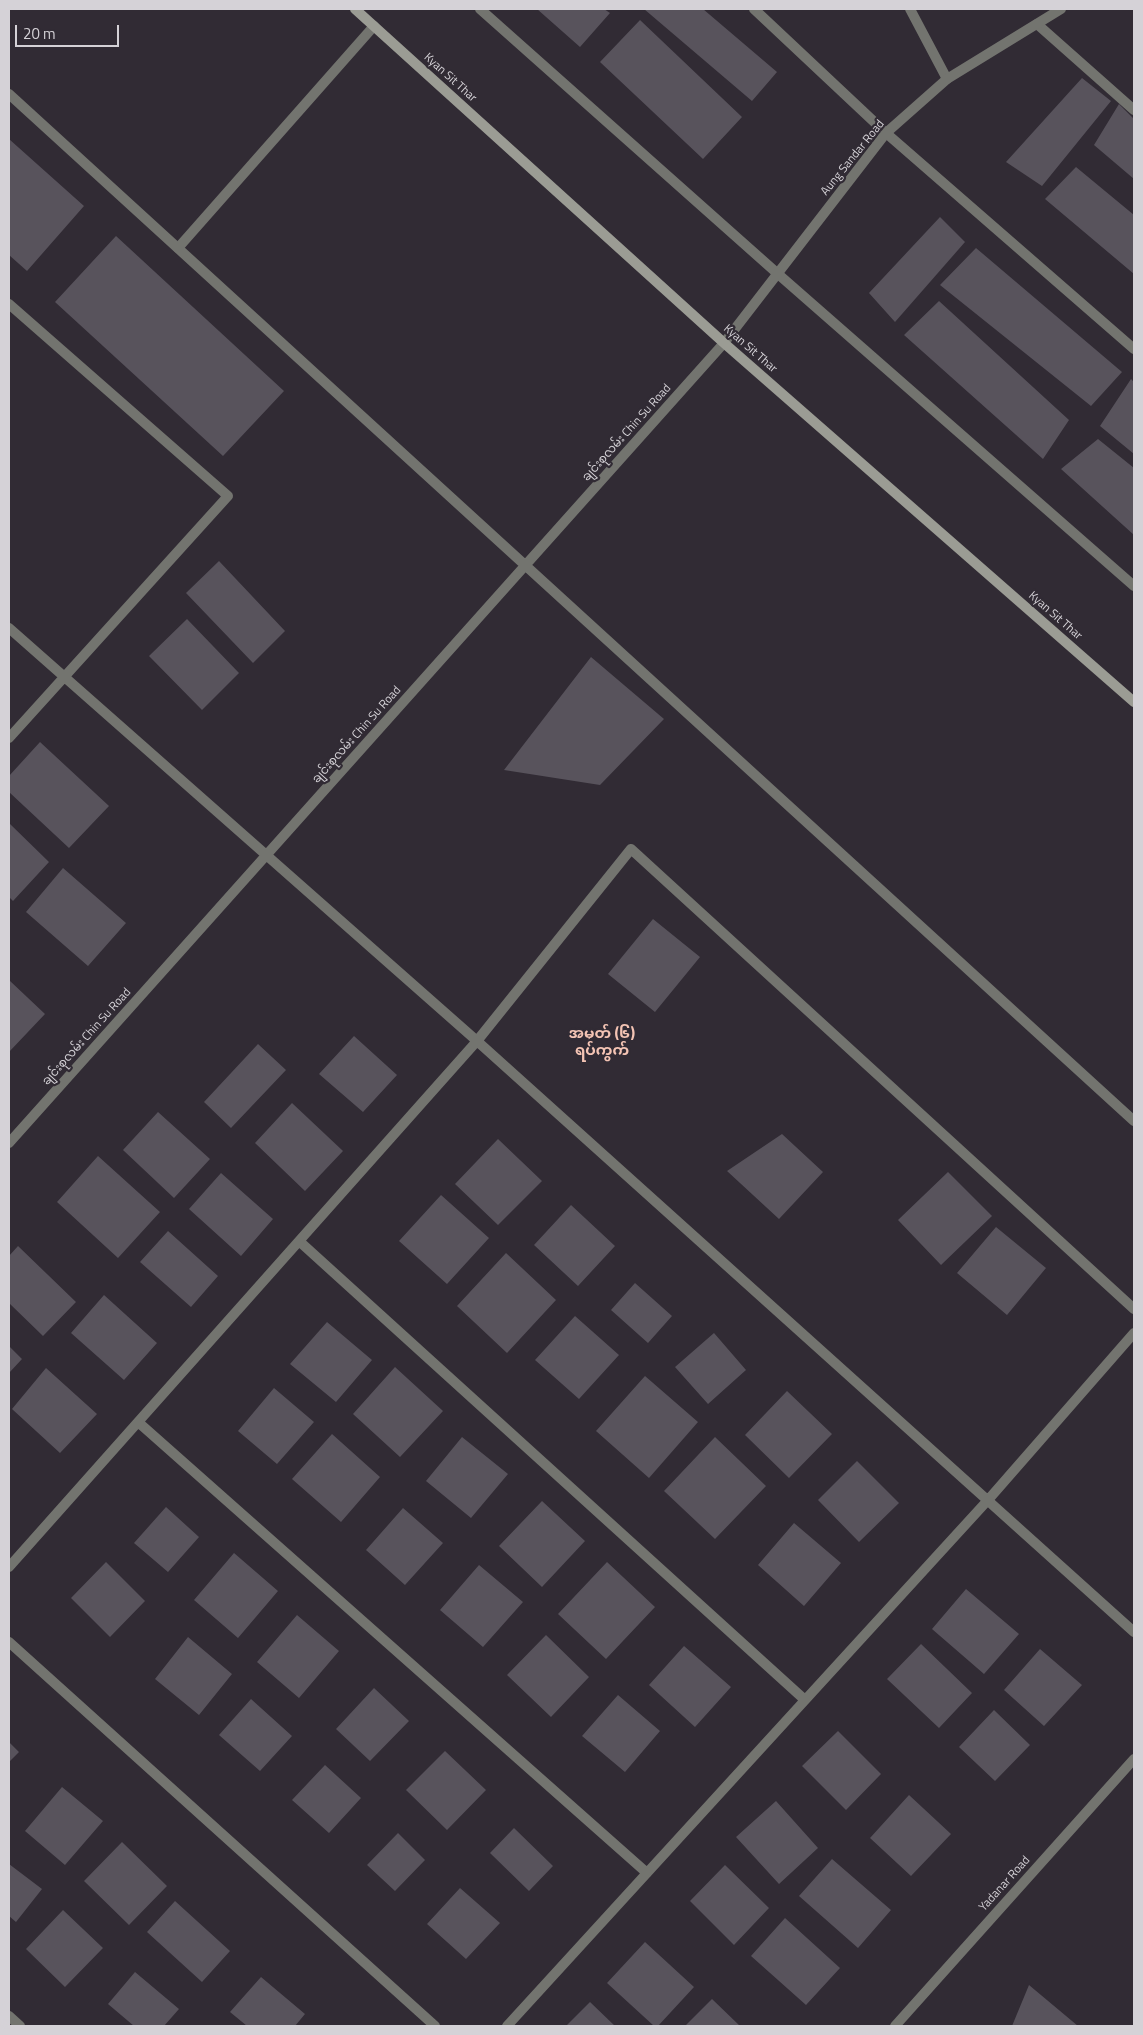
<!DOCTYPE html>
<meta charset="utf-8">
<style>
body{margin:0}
#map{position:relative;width:1143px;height:2035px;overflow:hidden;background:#312b34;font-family:"Titillium Web",sans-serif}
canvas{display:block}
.frame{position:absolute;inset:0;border:10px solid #d5d2d7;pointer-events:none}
.scale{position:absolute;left:15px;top:25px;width:104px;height:22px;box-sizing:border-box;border:2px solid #d5d2d7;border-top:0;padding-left:6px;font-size:15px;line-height:18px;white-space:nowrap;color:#d5d2d7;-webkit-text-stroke:4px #312b34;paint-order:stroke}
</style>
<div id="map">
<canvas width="1143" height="2035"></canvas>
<div class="frame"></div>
<div class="scale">20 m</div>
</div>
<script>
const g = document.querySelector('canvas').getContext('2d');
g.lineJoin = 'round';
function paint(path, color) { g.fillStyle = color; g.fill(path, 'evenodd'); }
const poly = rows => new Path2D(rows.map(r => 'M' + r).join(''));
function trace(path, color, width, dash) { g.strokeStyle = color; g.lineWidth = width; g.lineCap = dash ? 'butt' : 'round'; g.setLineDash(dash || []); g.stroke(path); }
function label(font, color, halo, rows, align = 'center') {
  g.font = font + ' "Titillium Web","Noto Sans Myanmar",sans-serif'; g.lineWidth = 4.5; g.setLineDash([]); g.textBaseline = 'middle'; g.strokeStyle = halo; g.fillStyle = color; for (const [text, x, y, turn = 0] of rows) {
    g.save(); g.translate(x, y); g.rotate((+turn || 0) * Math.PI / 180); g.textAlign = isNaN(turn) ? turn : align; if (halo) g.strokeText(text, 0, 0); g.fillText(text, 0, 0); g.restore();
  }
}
const building = poly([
 [537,9,604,9,610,13,580,47],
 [644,9,703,9,777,72,752,101],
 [640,20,742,117,703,159,600,62],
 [1082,78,1111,101,1042,186,1006,162],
 [1119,104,1134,119,1134,179,1094,145],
 [9,139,84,206,27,271,9,255],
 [1076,167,1134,215,1134,274,1045,199],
 [940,217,965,242,895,322,869,293],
 [116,236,284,391,223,456,55,302],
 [976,248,1122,372,1091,406,940,285],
 [939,301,1069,420,1043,459,904,335],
 [1131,379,1134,382,1134,454,1100,426],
 [1098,439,1134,468,1134,535,1061,469],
 [219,561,285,631,253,663,186,593],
 [187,619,239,673,202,710,149,656],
 [591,657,664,719,600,785,504,770],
 [40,742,109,806,69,848,9,792,9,776],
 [9,823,49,862,13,901,9,897],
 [63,868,126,923,88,966,26,912],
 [653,919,700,957,655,1012,608,974],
 [9,980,45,1014,9,1052],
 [354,1036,397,1075,363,1112,319,1074],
 [258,1044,286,1070,231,1128,204,1102],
 [292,1103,343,1151,305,1191,255,1143],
 [158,1112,210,1159,174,1198,123,1150],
 [782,1134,823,1172,779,1219,727,1171],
 [498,1139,542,1181,498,1225,455,1184],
 [98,1156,160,1212,118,1258,57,1202],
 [948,1172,992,1216,941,1265,898,1220],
 [221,1173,273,1219,241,1256,189,1209],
 [441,1195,489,1238,447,1284,399,1241],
 [571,1205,615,1246,578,1286,534,1245],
 [996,1227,1046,1268,1007,1315,957,1273],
 [168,1231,218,1276,191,1307,140,1262],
 [18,1246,76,1302,43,1336,9,1303,9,1256],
 [506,1253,556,1300,507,1353,457,1306],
 [635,1283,672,1316,648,1343,611,1310],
 [104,1295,157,1343,124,1380,71,1333],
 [575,1316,619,1355,579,1399,535,1360],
 [327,1322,372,1360,336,1402,290,1364],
 [714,1333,746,1370,708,1404,675,1367],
 [9,1346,22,1359,9,1373],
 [395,1367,443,1411,400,1457,353,1414],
 [46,1368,97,1414,60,1453,12,1409],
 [645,1376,698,1422,649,1478,596,1431],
 [274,1388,314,1422,277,1464,238,1431],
 [787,1391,832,1434,789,1478,745,1435],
 [332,1434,380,1477,341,1522,292,1479],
 [462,1437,508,1474,471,1518,426,1481],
 [715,1437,766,1486,715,1539,664,1491],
 [857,1461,899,1503,859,1542,818,1500],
 [542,1501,585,1541,542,1587,499,1546],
 [166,1507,199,1537,168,1572,134,1543],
 [403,1508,443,1543,405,1585,366,1550],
 [794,1523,841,1563,804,1606,758,1565],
 [234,1553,278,1591,238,1638,194,1600],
 [106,1562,145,1601,110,1637,71,1598],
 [607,1562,655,1607,606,1659,558,1614],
 [479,1565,523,1602,483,1647,440,1610],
 [966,1589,1019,1634,984,1674,932,1629],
 [297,1615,339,1651,299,1698,257,1662],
 [546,1635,589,1677,551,1717,507,1675],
 [188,1637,232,1674,199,1715,155,1679],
 [921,1644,972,1693,939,1728,887,1679],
 [684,1646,731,1687,695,1727,649,1685],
 [1040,1649,1082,1685,1044,1726,1004,1690],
 [374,1688,409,1721,370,1761,336,1729],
 [618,1695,660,1731,625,1772,582,1736],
 [251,1699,292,1736,260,1771,219,1735],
 [994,1710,1030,1745,995,1781,959,1747],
 [838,1731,881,1774,846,1810,802,1766],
 [9,1742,19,1752,9,1762],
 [445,1751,486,1790,447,1830,406,1790],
 [325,1765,361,1798,329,1833,292,1800],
 [62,1787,103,1821,65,1865,25,1831],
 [909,1795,951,1834,911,1876,870,1838],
 [776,1801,818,1848,779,1884,736,1837],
 [514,1828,553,1866,529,1891,490,1853],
 [398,1833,425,1860,395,1891,367,1865],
 [122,1842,167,1886,129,1925,84,1881],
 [832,1859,891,1910,858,1948,799,1896],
 [9,1864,42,1889,16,1922,9,1916],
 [725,1865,769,1908,734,1945,690,1901],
 [460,1888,500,1923,466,1959,427,1924],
 [175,1901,230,1951,202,1982,147,1932],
 [63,1910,103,1948,65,1987,26,1949],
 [785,1918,840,1968,806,2005,751,1956],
 [645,1942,694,1987,658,2026,654,2026,607,1983],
 [135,1972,179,2009,164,2026,134,2026,108,2004],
 [261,1977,305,2014,295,2026,247,2026,230,2012],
 [1029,1985,1078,2026,1012,2026],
 [712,1999,740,2026,685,2026],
 [590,2002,615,2026,566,2026]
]);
const service = poly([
 [178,248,374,26]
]);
const minor = poly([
 [480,9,778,274,1134,586],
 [754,9,886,133,1134,349],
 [910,9,947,79],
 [1037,24,1134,110],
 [9,94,1134,1121],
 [9,304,228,496,9,738],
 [9,628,477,1041,1134,1632],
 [9,1143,724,343],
 [299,1241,805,1700],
 [138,1422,647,1873],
 [9,1567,477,1041,631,849,1134,1309],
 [9,1642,435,2026],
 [9,2016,20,2026],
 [507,2026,988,1500,1134,1333],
 [895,2026,1134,1759]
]);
const tertiary = poly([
 [724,343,886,133,947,79,1061,9]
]);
const secondary = poly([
 [355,9,724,343,1134,702]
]);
const streetNames = [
 ["Kyan Sit Thar",450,78,42],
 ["Aung Sandar Road",853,158,-51],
 ["Kyan Sit Thar",750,349,41],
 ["ချင်းစုလမ်း Chin Su Road",627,433,-48],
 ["Kyan Sit Thar",1055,616,41],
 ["ချင်းစုလမ်း Chin Su Road",357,735,-48],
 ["ချင်းစုလမ်း Chin Su Road",87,1037,-48],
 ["Yadanar Road",1005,1884,-48]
];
const quarterNames = [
 ["အမှတ် (၆)",602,1034],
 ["ရပ်ကွက်",602,1051]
];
paint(building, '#58535c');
trace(service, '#73746f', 10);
trace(minor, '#73746f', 10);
trace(tertiary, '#73746f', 10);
trace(secondary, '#9b9c94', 10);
label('12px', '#d5d2d7', '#312b34', streetNames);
label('bold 15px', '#f4c4b4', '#312b34', quarterNames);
</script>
